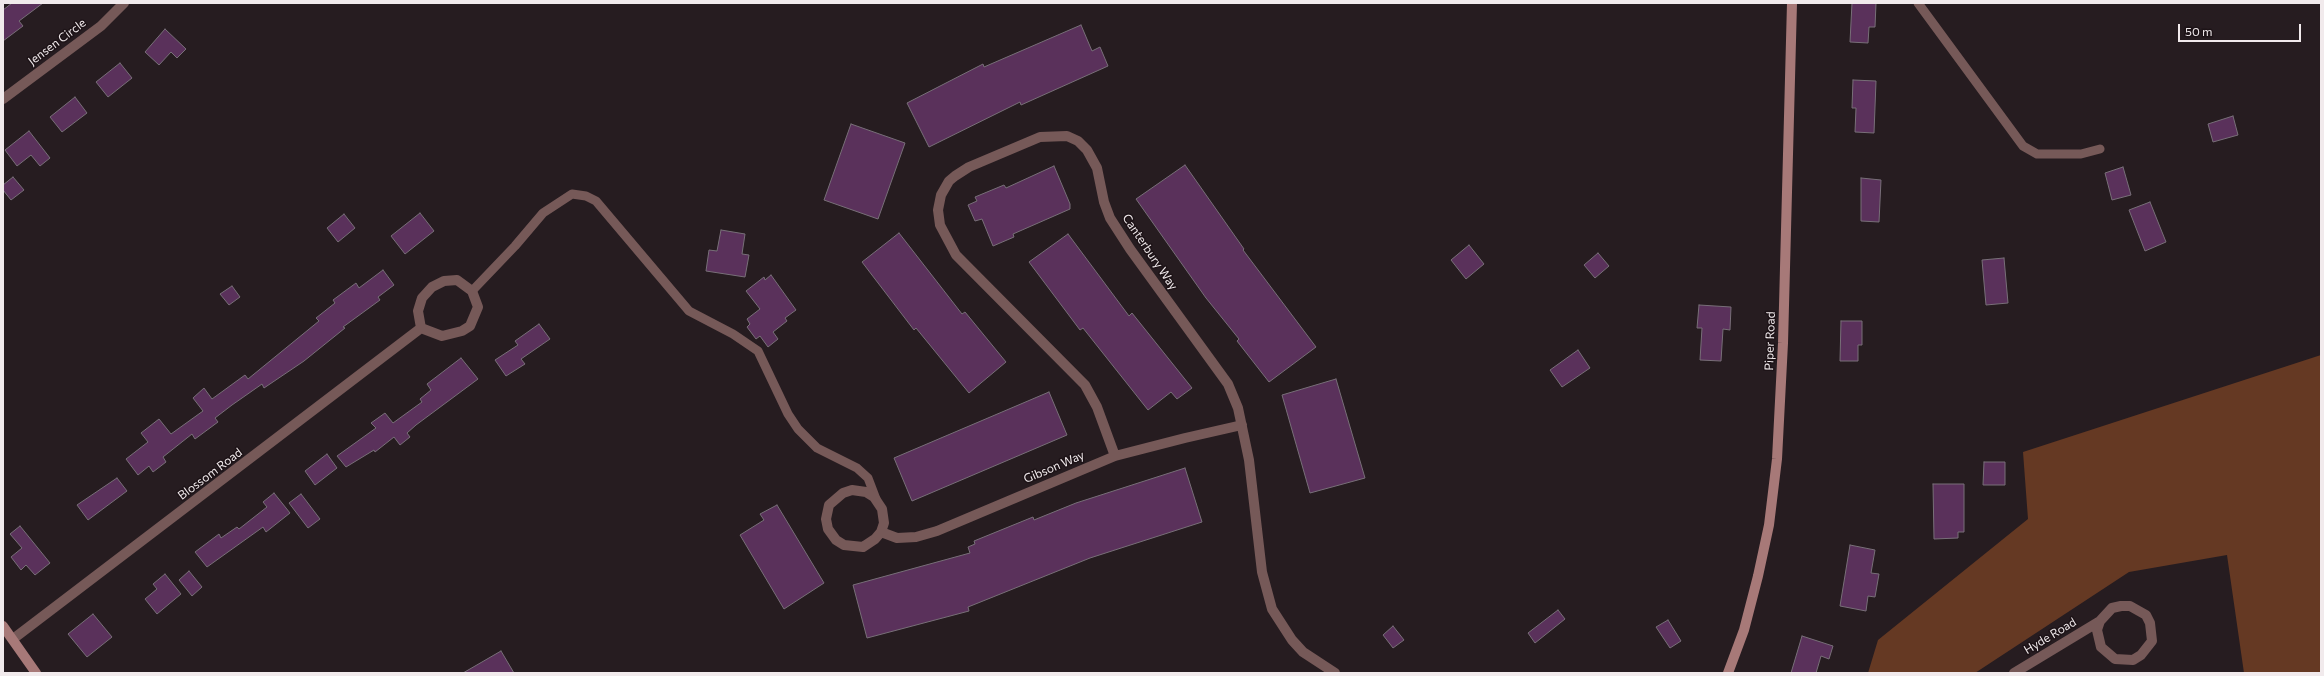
<!DOCTYPE html>
<style>
body{margin:0}
#map{position:relative;width:2324px;height:676px;overflow:hidden;background:#261c20;font-family:Commissioner,sans-serif}
canvas{display:block}
.frame{position:absolute;inset:0;border:4px solid #f1eaec;pointer-events:none}
.scale{position:absolute;left:2178px;top:24px;width:123px;height:18px;box-sizing:border-box;border:2px solid #f1eaec;border-top:0;padding-left:5px;font-size:12px;line-height:14px;white-space:nowrap;color:#f1eaec;-webkit-text-stroke:3px #1d1317;paint-order:stroke}
</style>
<div id="map">
<canvas width="2324" height="676"></canvas>
<div class="frame"></div>
<div class="scale">50 m</div>
</div>
<script>
const g = document.querySelector('canvas').getContext('2d');
g.lineJoin = 'round';
function paint(path, color) { g.fillStyle = color; g.fill(path, 'evenodd'); }
const poly = rows => new Path2D(rows.map(r => 'M' + r).join(''));
function trace(path, color, width, dash) { g.strokeStyle = color; g.lineWidth = width; g.lineCap = dash ? 'butt' : 'round'; g.setLineDash(dash || []); g.stroke(path); }
function label(font, color, halo, rows, align = 'center') {
  g.font = font + ' Commissioner,sans-serif'; g.lineWidth = 3; g.setLineDash([]); g.textBaseline = 'middle'; g.strokeStyle = halo; g.fillStyle = color; for (const [text, x, y, turn = 0] of rows) {
    g.save(); g.translate(x, y); g.rotate((+turn || 0) * Math.PI / 180); g.textAlign = isNaN(turn) ? turn : align; if (halo) g.strokeText(text, 0, 0); g.fillText(text, 0, 0); g.restore();
  }
}
const green = poly([
 [2321,355,2321,673,2244,673,2227,555,2129,572,1975,673,1868,673,1878,640,2028,519,2023,452]
]);
const building = poly([
 [12,3,43,3,19,21,23,26,3,41,3,10,12,3],
 [1852,3,1876,3,1875,27,1869,27,1868,43,1850,42,1852,3],
 [1081,25,1092,51,1100,47,1108,66,1021,105,1020,102,929,147,907,103,983,64,984,67,1081,25],
 [165,29,186,49,177,58,171,52,159,65,145,52,165,29],
 [120,63,132,78,108,97,96,82,120,63],
 [1853,80,1876,81,1874,133,1855,132,1856,108,1852,108,1853,80],
 [75,97,87,113,62,132,50,117,75,97],
 [2233,116,2238,135,2213,142,2208,124,2233,116],
 [851,124,905,143,878,219,824,200,851,124],
 [29,131,50,158,40,166,31,155,17,166,5,150,29,131],
 [1185,165,1244,249,1243,250,1316,347,1269,382,1237,341,1239,339,1206,298,1136,199,1185,165],
 [1054,166,1070,204,1070,209,1013,234,1014,237,993,246,982,219,975,221,968,205,977,201,975,197,1004,185,1006,188,1054,166],
 [2123,167,2131,195,2112,200,2105,173,2123,167],
 [13,177,24,190,11,200,3,190,3,185,13,177],
 [1861,178,1881,180,1879,222,1861,221,1861,178],
 [2150,202,2166,242,2145,251,2129,210,2150,202],
 [420,213,434,231,405,254,391,236,420,213],
 [344,214,355,228,338,242,327,228,344,214],
 [721,230,745,234,742,254,749,255,745,277,706,271,709,250,717,251,721,230],
 [899,233,962,314,965,312,1006,362,969,393,916,328,914,330,862,262,899,233],
 [1068,234,1129,316,1132,313,1192,388,1177,399,1171,392,1148,410,1083,328,1080,330,1029,262,1068,234],
 [1469,245,1484,264,1466,279,1451,260,1469,245],
 [1598,253,1609,266,1595,278,1584,265,1598,253],
 [2004,258,2008,303,1986,305,1982,260,2004,258],
 [383,270,394,285,378,297,380,300,343,327,345,328,304,361,264,388,262,384,232,405,215,418,218,422,195,439,192,434,163,457,166,462,153,472,149,466,138,475,126,459,148,442,141,433,159,419,171,434,203,411,193,398,204,388,212,399,245,375,248,379,319,321,316,318,335,303,333,300,356,283,359,288,383,270],
 [771,275,796,310,785,318,787,321,773,332,778,339,768,347,760,336,756,339,747,327,750,324,747,319,760,309,746,291,764,277,765,280,771,275],
 [232,286,240,297,229,305,220,294,232,286],
 [1699,305,1731,307,1730,330,1723,329,1721,361,1700,360,1702,328,1697,328,1699,305],
 [1841,321,1862,321,1862,345,1858,345,1858,361,1840,361,1841,321],
 [539,324,550,339,521,359,525,364,506,376,495,360,518,345,515,341,539,324],
 [1578,350,1590,368,1562,387,1550,370,1578,350],
 [461,358,478,379,416,425,407,433,410,437,400,445,394,437,375,452,374,450,346,467,337,456,376,428,371,423,385,413,393,423,422,402,420,399,431,390,427,384,461,358],
 [1336,379,1365,478,1310,493,1282,395,1336,379],
 [1049,392,1067,435,912,501,894,458,1049,392],
 [327,454,337,468,315,485,305,471,327,454],
 [1984,462,2005,462,2005,485,1983,485,1984,462],
 [1185,468,1202,522,1090,558,968,607,969,611,867,638,853,585,970,553,968,547,975,544,974,541,1033,517,1034,520,1076,503,1185,468],
 [117,478,127,491,88,520,77,505,117,478],
 [1933,484,1964,484,1964,532,1958,532,1958,538,1934,539,1933,484],
 [274,493,290,513,266,532,263,527,207,567,195,552,219,534,221,538,237,527,239,529,267,507,263,502,274,493],
 [301,494,320,519,308,528,289,503,301,494],
 [777,505,824,583,784,609,740,535,764,520,760,514,777,505],
 [20,526,50,563,35,575,26,565,21,570,11,557,22,548,10,534,20,526],
 [1850,545,1875,550,1871,573,1879,574,1875,597,1868,596,1866,611,1840,606,1850,545],
 [189,571,202,587,192,596,179,580,189,571],
 [165,574,181,594,157,614,145,599,157,589,153,584,165,574],
 [1558,610,1565,619,1535,643,1528,633,1558,610],
 [93,614,112,637,87,657,68,634,93,614],
 [1668,620,1681,641,1670,648,1656,627,1668,620],
 [1393,626,1404,640,1393,648,1383,635,1393,626],
 [1802,636,1833,646,1829,659,1821,656,1816,673,1791,673,1802,636],
 [501,651,514,673,463,673,501,651]
]);
const lane = poly([
 [1918,3,2023,146,2037,154,2081,154,2100,149],
 [472,291,515,246,543,213,572,194,586,196,596,201,689,311,733,334,758,351,788,414,798,429,817,448,857,468,868,478,876,499]
]);
const street = poly([
 [3,99,101,26,124,3],
 [1115,456,1097,407,1085,385,956,255,940,225,938,210,941,195,949,181,955,176,969,167,1040,137,1067,136,1078,141,1087,150,1097,168,1104,202,1110,218,1130,249,1228,384,1238,408,1249,460,1262,572,1272,609,1292,640,1303,652,1335,673],
 [881,532,875,539,863,547,844,545,836,540,828,529,826,519,829,505,843,493,852,490,866,492,874,497,882,509,884,523,881,532,897,538,916,537,937,531,1115,456,1185,438,1242,425],
 [13,639,421,328,442,336,462,331,470,326,478,307,472,291,457,280,444,281,432,287,422,298,418,311,421,328],
 [2014,673,2100,621,2112,608,2121,606,2130,606,2146,615,2150,623,2152,641,2141,655,2133,660,2115,659,2101,647,2097,630,2100,621]
]);
const secondary = poly([
 [3,626,36,673],
 [1728,673,1744,630,1758,576,1769,525,1777,459,1783,343,1792,3]
]);
const streetNames = [
 ["Jensen Circle",57,42,-37],
 ["Canterbury Way",1150,252,56],
 ["Piper Road",1770,341,-88],
 ["Gibson Way",1054,467,-23],
 ["Blossom Road",210,474,-37],
 ["Hyde Road",2050,636,-31]
];
paint(green, '#653923');
paint(building, '#5a315b');
trace(building, '#786f78', 1);
trace(lane, '#765958', 9);
trace(street, '#765958', 10);
trace(secondary, '#a77978', 10);
label('12px', '#f1eaec', '#1d1317', streetNames);
</script>
